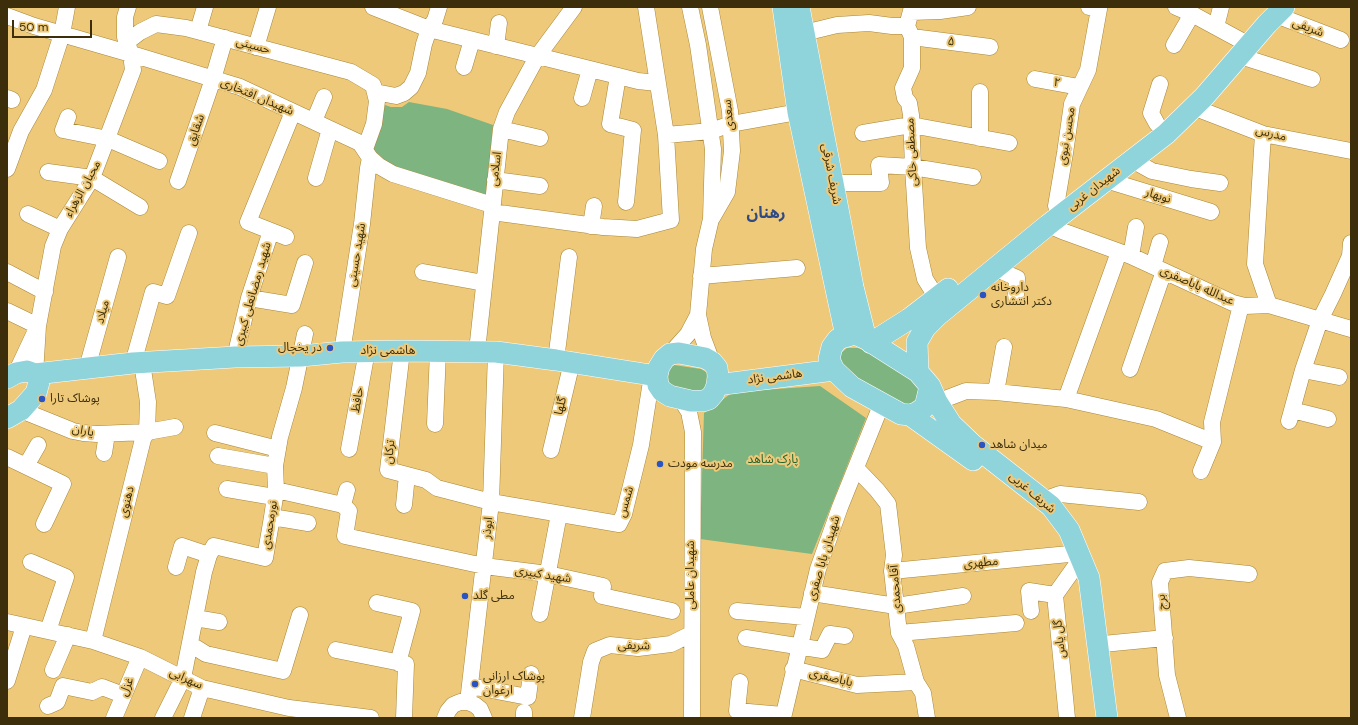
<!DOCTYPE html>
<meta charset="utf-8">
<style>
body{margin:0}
#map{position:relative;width:1358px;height:725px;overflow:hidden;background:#eec97a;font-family:"DM Sans",sans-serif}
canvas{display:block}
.frame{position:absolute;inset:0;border:8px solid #3c2e0b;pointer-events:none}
.scale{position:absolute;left:12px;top:20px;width:80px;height:18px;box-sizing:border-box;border:2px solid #3c2e0b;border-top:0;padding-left:5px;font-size:12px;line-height:14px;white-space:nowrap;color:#3c2e0b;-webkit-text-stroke:3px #eec97a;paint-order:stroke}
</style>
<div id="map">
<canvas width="1358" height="725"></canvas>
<div class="frame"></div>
<div class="scale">50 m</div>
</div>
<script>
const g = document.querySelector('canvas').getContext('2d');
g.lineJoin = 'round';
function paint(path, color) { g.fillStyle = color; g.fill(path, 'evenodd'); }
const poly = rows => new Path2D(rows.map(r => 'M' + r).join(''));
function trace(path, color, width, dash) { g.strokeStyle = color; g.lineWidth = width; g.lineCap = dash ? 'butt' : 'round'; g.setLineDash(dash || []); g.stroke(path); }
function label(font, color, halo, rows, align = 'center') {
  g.font = font + ' "DM Sans","Noto Sans Arabic",sans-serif'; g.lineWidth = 4; g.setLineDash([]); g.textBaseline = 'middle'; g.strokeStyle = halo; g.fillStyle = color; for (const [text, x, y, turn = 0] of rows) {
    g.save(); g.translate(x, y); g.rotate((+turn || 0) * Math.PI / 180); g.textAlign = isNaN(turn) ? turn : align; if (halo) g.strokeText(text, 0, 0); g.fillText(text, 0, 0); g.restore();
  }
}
const green = poly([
 [409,102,447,109,493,125,488,178,485,198,399,170,379,159,373,150,382,104,391,107,402,107],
 [847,348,858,348,868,352,916,382,922,391,914,409,851,379,838,363,840,354],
 [674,365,701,369,708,373,710,380,704,393,672,387,667,382,666,374,670,368],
 [820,386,866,418,812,554,700,539,704,413,733,392]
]);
const minor = poly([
 [373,7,429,29,618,76,638,81,657,83],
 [690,7,698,45,713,149,711,219,704,249,698,315,703,338,712,362],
 [710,7,730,111,732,151,727,192,712,218],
 [912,7,907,26,912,37,912,68,903,88,905,98,909,103,911,115,913,167,918,248,925,279,937,298],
 [1176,7,1192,14,1240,40],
 [911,12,940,11,968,7],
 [1276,15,1341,40],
 [7,16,34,26,138,56,240,87,360,143,370,158,379,166,393,174,492,205],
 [1216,27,1221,7],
 [198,31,205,7],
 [804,33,837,25,869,23,892,26,907,26],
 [912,37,990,47],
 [127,42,140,32,156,24,186,28,351,72,373,85,377,101,374,124,365,149],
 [1174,45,1192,14],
 [496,46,499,23],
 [256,47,268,7],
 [1240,56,1312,79],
 [464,67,472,40],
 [618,76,610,124,633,130,626,202],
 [1035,79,1079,87],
 [375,92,396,96,404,93,411,87,418,73,424,44,429,29,435,20,439,7],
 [7,98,12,100],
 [582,98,590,69],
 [1193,107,1263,134,1351,151],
 [68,117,63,130,108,139,159,161],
 [314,121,324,97],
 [1157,124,1151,113,1160,84],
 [501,129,540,138],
 [863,133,911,125,1009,143],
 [1263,134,1255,264,1269,305],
 [666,135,711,131,731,124,798,112],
 [980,138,980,92],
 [1132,160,1152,171,1191,179,1220,183],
 [7,169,21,131,44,90,62,34,67,7],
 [48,172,92,178,140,207],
 [316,178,330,129],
 [495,180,540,186],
 [1106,180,1211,212],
 [178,181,213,79,225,38],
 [833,183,881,183,879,165,913,167,973,177],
 [1056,206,1065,153,1072,104,1088,70,1099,9,1089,7],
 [492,212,603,227,637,229,671,220,666,135,646,7],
 [28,214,60,229],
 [1048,225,1062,231,1131,256,1233,303,1245,306,1269,305,1351,329],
 [591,226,594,206],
 [286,237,248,222,293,112],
 [1131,256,1136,227],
 [1153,266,1160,242],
 [994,268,1017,278,1016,296],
 [7,272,45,292],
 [423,272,484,283],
 [701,276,797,268],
 [249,298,292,305,305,263],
 [7,311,38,326,16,373],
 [402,351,388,470,426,480,437,488,491,502,619,524,624,514,641,445,652,375],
 [477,351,501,129,507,112,537,57,574,7],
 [342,352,362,224,368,168,370,158],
 [670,354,688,334,698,315],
 [235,357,249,298,271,231],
 [556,360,569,257],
 [133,363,153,292,167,296,189,233],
 [87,368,118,257],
 [1130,369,1164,271],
 [1303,370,1339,377],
 [35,374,38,326,53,246,60,229,92,178,133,70,131,54,125,37,125,17,128,7],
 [996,392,1004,347],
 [678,398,684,404,689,412,693,432,692,718],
 [1066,399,1119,252],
 [937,402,966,391,996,392,1066,399,1156,419,1213,442],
 [21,410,73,431,83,433,97,434,147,432,175,427],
 [1292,410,1328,419],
 [1289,421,1303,370,1320,320,1333,294,1350,256,1351,243],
 [435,424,438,351],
 [215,433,278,449],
 [349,449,367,351],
 [551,450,572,362],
 [104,453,107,434],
 [218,456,275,466],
 [7,457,63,484,44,524],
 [26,466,38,445],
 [856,468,877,490,888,504,894,555,892,571,899,633,906,646,916,682,923,693,927,718],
 [1201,471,1213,442,1212,422,1241,305],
 [227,489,274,497],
 [276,490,343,505,349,511,345,536,484,566,548,574,603,586,602,596,672,611],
 [1043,500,1060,494,1139,502],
 [343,505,347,490],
 [404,505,407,475],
 [272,517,308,523],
 [31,562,66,577,48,631],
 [176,567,182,546,209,555],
 [892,571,1069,554],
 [812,593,896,606,963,596],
 [377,603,412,611,398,663],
 [737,611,806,617],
 [1031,611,1029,591,1055,595],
 [540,614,559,514],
 [195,618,219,622],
 [7,622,93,641,140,657,202,688,289,708,371,718],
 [899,633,1016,623],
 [746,638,822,650,830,634,845,636],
 [93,641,143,439,147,432,148,402,142,363],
 [190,644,206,654,283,671,300,615],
 [1103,644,1165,638],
 [336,650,406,664,404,718],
 [793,669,857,685,916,682],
 [53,670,68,635],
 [7,681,24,626],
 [740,682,737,711,783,715],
 [470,686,528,697,531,674],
 [468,702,491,502,496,352],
 [48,706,57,702,63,686,92,692,102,687,123,695],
 [114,718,140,657],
 [163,718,183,678,204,572,209,555,214,546,265,558,272,517,276,490,275,466,280,437,294,388,305,334],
 [192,718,202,688],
 [445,718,448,711,453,705,460,702,468,702,475,705,480,709,484,718],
 [524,718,524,712],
 [582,718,591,662,595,651,610,645,638,648,671,644,691,634],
 [783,718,818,569,840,507,882,403],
 [1067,718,1055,595,1075,567],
 [1178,718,1167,675,1160,582,1165,571,1189,568,1249,574]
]);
const major = poly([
 [783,7,798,112,846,336],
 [799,7,853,287,866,339],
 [871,343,909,319,948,289],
 [679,353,705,358,712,362,717,368,718,376,717,385,714,393,709,399,703,401,691,401,670,396,662,391,658,385,657,376,659,367,664,359,670,354,679,353],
 [918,372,917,342,925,328,938,315,1048,225,1166,134,1204,97,1267,24,1284,7],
 [35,374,133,363,235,357,301,356,342,352,402,351,496,352,556,360,657,376],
 [7,378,16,373,27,371,35,374,38,378,39,382,36,393,21,410,7,418],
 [717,385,834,370],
 [930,386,925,407,916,413,910,415,901,414,852,387,834,370,829,359,832,347,838,339,855,334,866,339,918,372,930,386,937,402,951,424,973,445,1051,506,1069,530,1089,578,1107,718],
 [910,415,973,460]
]);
const markers = [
 [983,295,4,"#2b54c3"],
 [330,348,4,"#2b54c3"],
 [42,399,4,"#2b54c3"],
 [982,445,4,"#2b54c3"],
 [660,464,4,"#2b54c3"],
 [465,596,4,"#2b54c3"],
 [475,684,4,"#2b54c3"]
];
const streetNames = [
 ["شریفی",1308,28,21],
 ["۵",951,42,7],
 ["حسینی",253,46,15],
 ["۲",1057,83,11],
 ["شهیدان افتخاری",257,97,23],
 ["سعدی",729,115,-96],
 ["شقایق",196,130,-71],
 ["مدرس",1271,134,14],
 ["محسن نبوی",1067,136,-81],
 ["مصطفی خاکی",912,152,-93],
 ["اسلامی",496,169,-84],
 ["شریف شرقی",831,174,79],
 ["محبان الزهراء",83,189,-61],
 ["شهیدان غربی",1094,189,-38],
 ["نوبهار",1158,196,17],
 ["شهید حسینی",357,255,-81],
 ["عبدالله باباصفری",1197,286,24],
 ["شهید رمضانعلی کبیری",253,294,-74],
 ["میلاد",103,312,-75],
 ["هاشمی نژاد",388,351],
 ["هاشمی نژاد",775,377,-7],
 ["حافظ",358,400,-80],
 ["گلها",561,406,-77],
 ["یاران",83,431,11],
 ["ترکان",390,452,-84],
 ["شریف غربی",1032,493,40],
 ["دهنوی",127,502,-76],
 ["شمس",626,502,-74],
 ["نورمحمدی",270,525,-81],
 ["ابوذر",488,528,-84],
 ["شهیدان بابا صفری",824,558,-73],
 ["مطهری",981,563,-5],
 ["شهید کبیری",543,575,9],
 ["شهیدان عاملی",691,575,-90],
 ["آقامحمدی",896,589,-94],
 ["برج",1162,602,-94],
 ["گل یاس",1060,639,-96],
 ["شریفی",634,646,1],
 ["باباصفری",831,678,14],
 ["سهرابی",186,679,24],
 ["غزل",127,687,-67]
];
const poiNames = [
 ["داروخانه",991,288],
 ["دکتر انتشاری",991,302],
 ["در یخچال",322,348,"right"],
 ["پوشاک تارا",50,399],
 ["میدان شاهد",990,445],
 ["مدرسه مودت",668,464],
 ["مطی گلد",473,596],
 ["پوشاک ارزانی",483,677],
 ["ارغوان",483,691]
];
const parkNames = [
 ["پارک شاهد",773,460]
];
const districtNames = [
 ["رهنان",766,214]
];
paint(green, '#7eb47f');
trace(minor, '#a98635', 17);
trace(major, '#fff', 22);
trace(minor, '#fff', 16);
trace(major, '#8fd3db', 21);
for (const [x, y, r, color] of markers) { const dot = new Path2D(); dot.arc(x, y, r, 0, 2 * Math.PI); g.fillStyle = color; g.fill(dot); trace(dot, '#eec97a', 1.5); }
label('12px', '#3c2e0b', '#eec97a', streetNames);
label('12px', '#3c2e0b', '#eec97a', poiNames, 'left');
label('12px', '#23642a', '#eec97a', parkNames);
label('bold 16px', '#324a83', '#eec97a', districtNames);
</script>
